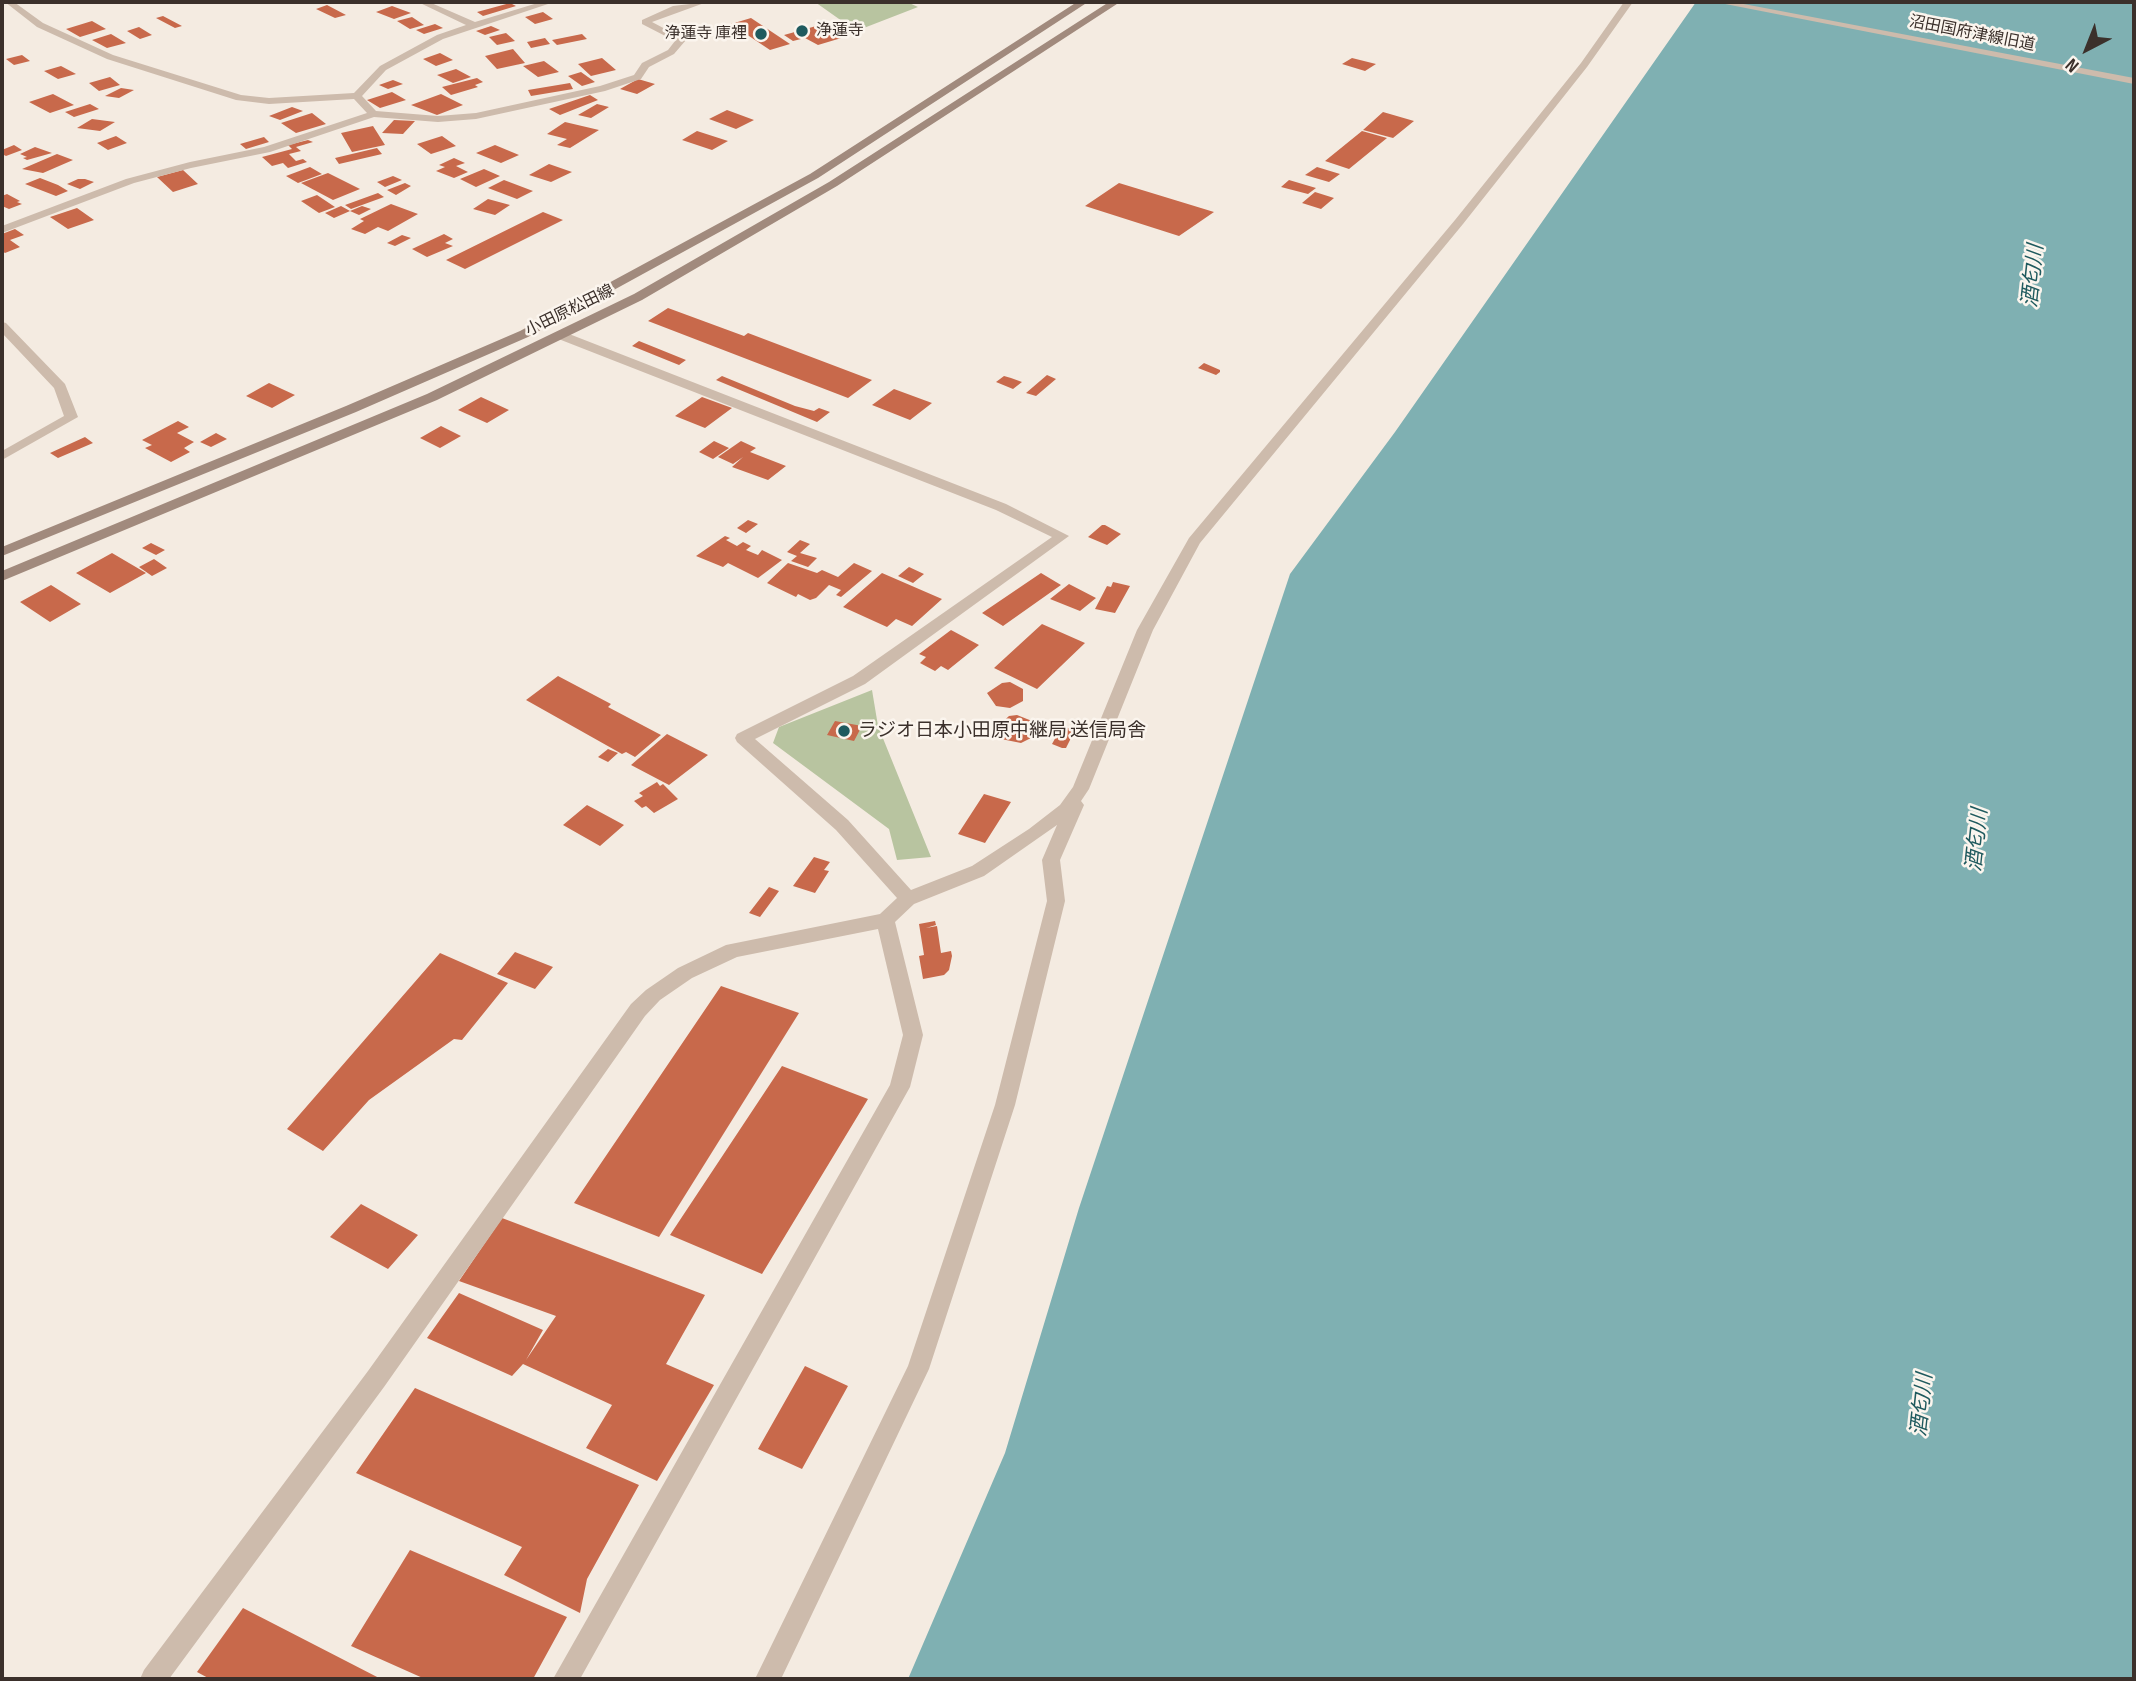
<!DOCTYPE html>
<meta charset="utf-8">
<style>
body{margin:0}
#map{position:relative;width:2136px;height:1681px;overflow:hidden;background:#f4ebe1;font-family:"Sofia Sans Condensed",sans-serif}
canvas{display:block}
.frame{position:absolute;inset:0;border:4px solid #3b302b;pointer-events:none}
.north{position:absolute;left:2052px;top:14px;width:70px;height:70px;-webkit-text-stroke:5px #fbf5ee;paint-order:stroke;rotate:222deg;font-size:19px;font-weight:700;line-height:28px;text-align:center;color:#3b302b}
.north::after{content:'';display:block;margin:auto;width:24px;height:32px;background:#3b302b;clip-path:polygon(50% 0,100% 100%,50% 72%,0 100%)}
</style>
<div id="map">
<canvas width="2136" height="1681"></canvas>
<div class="frame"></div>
<div class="north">N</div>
</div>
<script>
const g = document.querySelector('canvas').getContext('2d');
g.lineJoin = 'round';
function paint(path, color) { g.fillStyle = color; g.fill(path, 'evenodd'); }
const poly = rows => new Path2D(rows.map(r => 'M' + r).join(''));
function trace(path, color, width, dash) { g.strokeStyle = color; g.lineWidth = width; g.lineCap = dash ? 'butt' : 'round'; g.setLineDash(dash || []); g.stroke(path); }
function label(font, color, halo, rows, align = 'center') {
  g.font = font + ' "Sofia Sans Condensed","Noto Sans JP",sans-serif'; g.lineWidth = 5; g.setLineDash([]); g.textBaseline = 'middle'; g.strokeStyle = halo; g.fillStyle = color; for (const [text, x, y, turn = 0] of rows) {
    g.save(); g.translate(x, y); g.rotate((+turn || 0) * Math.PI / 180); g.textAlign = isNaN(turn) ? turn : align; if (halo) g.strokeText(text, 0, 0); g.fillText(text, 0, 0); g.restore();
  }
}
const green = poly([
 [815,2,907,2,918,7,856,31],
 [872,690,878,726,931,857,897,860,889,829,773,743,779,727]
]);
const water = poly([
 [1696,2,2134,2,2134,1679,908,1679,1005,1453,1079,1208,1290,574,1395,432]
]);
const building = poly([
 [510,3,516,6,483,16,477,12],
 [327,5,346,15,335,18,316,9],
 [392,6,411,13,394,19,376,12],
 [543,12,553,19,535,24,525,17],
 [163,16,182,26,175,28,156,18],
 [412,17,424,25,410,29,397,21],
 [751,18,790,44,770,50,731,24],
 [92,21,106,29,80,37,66,29],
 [827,23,848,36,818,45,805,38,793,41,784,35],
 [435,24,443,28,424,34,416,30],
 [491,26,500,30,485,35,476,31],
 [139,27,152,35,140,39,127,31],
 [506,33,515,41,497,45,489,37],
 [111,34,126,43,107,48,92,40],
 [582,34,587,39,557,45,552,40],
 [545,38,550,44,531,48,527,42],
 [513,49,525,63,497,69,485,56],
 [440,53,453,60,436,66,423,59],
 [22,55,30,61,14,65,6,59],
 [602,58,616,70,591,76,578,64],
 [1352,58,1376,64,1365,71,1342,64],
 [544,61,559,72,538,77,523,66],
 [61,66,76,74,58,79,44,71],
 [456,69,471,77,453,83,437,75],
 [581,72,595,82,582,86,568,76],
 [110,77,120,85,99,91,89,83],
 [477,78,483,82,475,85,478,87,451,95,442,87],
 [638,79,655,84,637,94,620,89],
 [393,80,403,84,388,89,379,85],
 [570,83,573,89,531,96,528,90],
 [121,88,134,90,119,98,105,96],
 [392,92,406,100,380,108,367,100],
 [53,94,74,105,50,113,29,102],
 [441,94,463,105,437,115,411,105],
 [590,95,598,100,560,115,549,109],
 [90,104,99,109,74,117,65,112],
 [597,104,609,107,591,118,578,115],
 [292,107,303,111,280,120,269,116],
 [727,110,754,120,736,129,709,119],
 [1383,112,1414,121,1393,138,1363,130],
 [312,113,326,124,296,133,281,123],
 [92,119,115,122,100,131,77,128],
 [394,120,415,121,403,134,382,133],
 [565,122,599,130,570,148,557,145,567,139,547,134],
 [373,126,385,145,352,152,341,133],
 [697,131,728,141,712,150,682,140],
 [1362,131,1387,138,1349,169,1325,161],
 [116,136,127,143,108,150,97,143],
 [442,136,456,146,431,154,417,144],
 [264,137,269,142,246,149,240,144],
 [308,140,313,142,296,147,301,151,289,154,296,161,303,159,307,162,288,168,283,163,272,166,262,157,292,149,288,145],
 [14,145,22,150,6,156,2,154,2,150],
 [495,145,519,155,501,163,476,153],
 [35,147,52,153,27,160,23,158,27,157,20,154],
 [377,148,382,154,339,164,335,158],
 [57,154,73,160,43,173,22,169],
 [454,158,465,163,456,166,468,172,454,178,436,171,445,167,439,165],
 [549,164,572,172,551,182,529,175],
 [310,167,322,174,298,183,286,176],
 [1317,167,1340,174,1329,182,1305,175],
 [484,169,500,176,476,187,460,179],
 [183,170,198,184,173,192,157,177],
 [328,173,360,189,333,200,301,183],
 [393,176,402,180,385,187,377,182],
 [40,178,58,185,68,191,56,196,25,184],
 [78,179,85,179,94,182,80,189,67,184],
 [504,180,533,191,517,199,488,188],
 [1289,180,1316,188,1308,194,1281,187],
 [405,183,411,186,396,195,387,190],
 [1119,183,1214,212,1179,236,1085,206],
 [1315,192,1334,198,1321,209,1302,203],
 [378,193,384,197,351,209,345,205],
 [7,194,20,201,17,202,22,204,9,209,2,206,2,196],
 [317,195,335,207,319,213,301,201],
 [488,199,510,205,495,215,473,209],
 [391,204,418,214,388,231,378,227,365,234,351,229,364,221,360,219],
 [341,206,350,211,362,206,371,209,359,215,350,211,334,218,325,213],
 [77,208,94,220,68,229,50,217],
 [543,212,563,220,465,269,446,260],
 [15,229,24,235,10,240,20,247,5,253,2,251,2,234],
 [444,234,453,239,445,243,453,246,427,257,412,249],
 [402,235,411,238,395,246,387,243],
 [668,308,744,336,748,333,872,380,848,398,648,321],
 [639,341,686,360,679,365,632,346],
 [1204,363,1220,370,1220,372,1216,375,1198,368],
 [1047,375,1056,379,1036,396,1026,393],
 [722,376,795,406,814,411,819,408,830,412,817,422,716,380],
 [1004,376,1011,378,1022,382,1013,389,996,382],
 [269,383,295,395,272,408,246,396],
 [894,389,932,403,910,420,872,405],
 [481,397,509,410,487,423,458,410],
 [702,397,732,408,705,428,675,416],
 [178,421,189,427,177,433,194,442,184,448,190,452,171,462,145,448,152,445,142,440],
 [441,426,461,436,440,448,420,438],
 [216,433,227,439,211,447,200,442],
 [85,437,93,443,58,458,50,453],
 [714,441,729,448,713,459,699,452],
 [741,441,756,448,750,452,786,466,768,480,732,467,743,457,733,464,718,457],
 [748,520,758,524,746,533,737,528],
 [1102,525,1105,525,1121,534,1107,545,1088,537],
 [725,536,730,538,726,540,737,546,743,542,751,546,746,550,758,555,762,550,782,560,758,578,728,563,723,567,696,556],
 [800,540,810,544,800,553,817,558,808,567,791,561,797,556,787,552],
 [151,543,165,550,156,555,142,548],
 [112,553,146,573,110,593,76,573],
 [154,559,167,568,152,576,139,567],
 [788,563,817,573,822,570,838,577,854,563,872,571,841,597,836,595,841,590,829,585,816,598,810,600,798,594,796,597,767,583],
 [909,567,924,574,913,583,898,576],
 [882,573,942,599,912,626,896,619,887,627,843,607],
 [1041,573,1061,585,1003,626,982,613],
 [1113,582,1130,586,1115,613,1095,609,1107,586,1111,587],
 [1069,584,1096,598,1080,611,1050,599],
 [51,585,81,604,50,622,20,602],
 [1042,624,1085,643,1037,689,994,668],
 [951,630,979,645,948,670,941,666,935,671,920,663,926,657,919,654],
 [558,676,611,704,608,707,661,735,635,757,626,752,622,754,526,700],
 [1010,682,1023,689,1023,701,1010,708,996,706,987,693,1002,683],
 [1017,715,1032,721,1036,731,1031,738,1021,743,1001,739,996,728,1009,716],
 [835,721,862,726,854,741,827,735],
 [1062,726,1075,730,1066,748,1062,748,1052,744],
 [667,734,708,755,669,785,631,765],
 [608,749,618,753,608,762,598,757],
 [657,782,660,786,663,784,678,799,654,813,646,806,642,808,634,801,643,796,639,793],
 [984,794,1011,802,985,843,958,834],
 [587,805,624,825,600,846,563,825],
 [814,857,830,862,824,870,829,871,815,893,793,886],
 [769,887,779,891,760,917,749,913],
 [935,921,936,925,926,928,937,926,941,953,951,951,952,956,949,970,944,975,923,979,919,956,924,955,919,924],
 [515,952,553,967,535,989,497,974],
 [440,953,508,983,462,1040,454,1039,369,1100,323,1151,287,1129],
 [721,986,799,1013,659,1237,574,1203],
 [782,1066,868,1099,762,1274,670,1235],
 [361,1204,418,1235,388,1269,330,1237],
 [502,1218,705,1295,666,1364,714,1385,657,1481,586,1448,612,1405,523,1364,512,1376,427,1338,459,1293,543,1330,526,1360,556,1316,459,1281],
 [805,1366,848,1386,802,1469,758,1449],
 [415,1388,639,1485,587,1579,580,1613,504,1575,522,1547,356,1473],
 [410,1550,567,1617,533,1679,425,1679,351,1646],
 [243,1608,381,1679,210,1679,197,1672]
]);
const minor = poly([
 [5,2,14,2,43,23,113,55,241,95,269,98,354,93,380,66,437,35,466,25,418,2,429,2,475,22,541,2,554,2,443,39,386,70,362,96,376,111,438,116,476,113,600,86,634,75,642,63,668,50,675,41,642,24,642,20,673,6,707,2,652,22,686,40,674,54,649,67,641,79,605,91,476,119,438,122,374,117,270,152,191,168,134,183,2,233,2,226,126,179,190,162,264,147,367,113,354,99,269,104,236,100,107,59,37,27,5,2],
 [1624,2,1633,2,1587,67,1463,224,1200,543,1153,630,1089,789,1081,801,1084,805,1060,860,1065,901,1015,1105,929,1369,781,1679,755,1679,908,1366,995,1105,1047,901,1042,860,1057,825,984,876,914,904,895,922,923,1035,910,1087,580,1679,553,1679,890,1085,903,1035,878,929,737,957,692,978,660,1000,645,1016,384,1387,169,1679,140,1679,144,1670,368,1371,631,1004,646,990,678,968,726,945,880,914,897,898,836,830,737,742,735,738,737,734,853,676,1052,537,996,510,556,338,556,332,564,332,1006,504,1069,536,865,684,755,739,848,820,911,890,972,866,1029,829,1060,805,1073,787,1137,630,1189,538,1455,220,1581,63,1624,2],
 [2,322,6,323,65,384,78,417,2,460,2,451,64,416,54,388,2,333,2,322]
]);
const tertiary = poly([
 [1715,2,1733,2,2134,78,2134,84,1715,2]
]);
const secondary = poly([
 [1077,2,1088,2,818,178,528,337,356,412,2,556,2,547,346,406,520,331,810,174,1077,2],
 [1109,2,1120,2,837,186,642,300,437,400,2,581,2,571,427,394,634,294,829,182,1109,2]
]);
const markers = [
 [802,31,7,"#1f5a5e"],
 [761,34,7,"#1f5a5e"],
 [844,731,7,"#1f5a5e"]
];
const farPoinames = [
 ["浄蓮寺",816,31],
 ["浄蓮寺 庫裡",747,34,"right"]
];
const farStreetnames = [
 ["沼田国府津線旧道",1972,34,11],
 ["小田原松田線",570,311,-26]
];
const poiNames = [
 ["ラジオ日本小田原中継局 送信局舎",858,731]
];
const waterNames = [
 ["酒匂川",2034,276,-84],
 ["酒匂川",1978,840,-84],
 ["酒匂川",1923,1405,-84]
];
paint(green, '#b8c4a0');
paint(water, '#7fb0b2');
paint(building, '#c8694b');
paint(minor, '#cdbbac');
paint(tertiary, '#cdbbac');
paint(secondary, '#a18a7d');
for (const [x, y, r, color] of markers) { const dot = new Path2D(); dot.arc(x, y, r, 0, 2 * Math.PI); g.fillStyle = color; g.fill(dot); trace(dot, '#fbf5ee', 2.5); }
label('16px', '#3b302b', '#fbf5ee', farPoinames, 'left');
label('16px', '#3b302b', '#fbf5ee', farStreetnames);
label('19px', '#3b302b', '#fbf5ee', poiNames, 'left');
label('italic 21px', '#1f5a5e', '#fbf5ee', waterNames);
</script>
